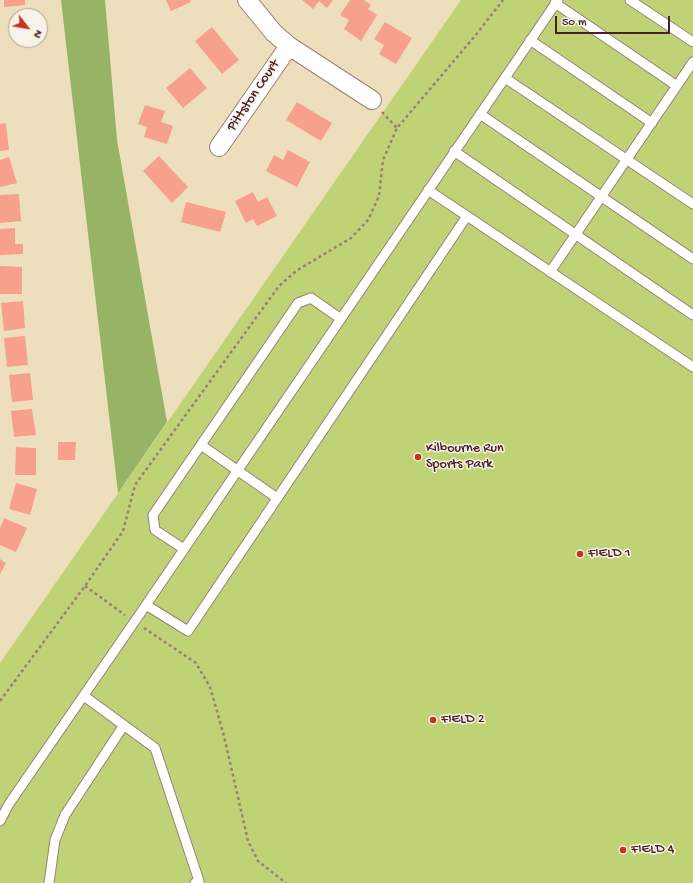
<!DOCTYPE html>
<style>
body{margin:0}
#map{position:relative;width:693px;height:883px;overflow:hidden;background:#eddfbc;font-family:"Gochi Hand",sans-serif}
canvas{display:block}
.north{position:absolute;left:8px;top:8px;width:40px;height:40px;box-sizing:border-box;background:#f7f3e8;border:1px solid #b29e9c;border-radius:50%;rotate:121deg;font-size:11px;font-weight:700;line-height:16px;text-align:center;color:#4a1f2b}
.north::after{content:'';display:block;margin:auto;width:14px;height:18px;background:#c8321e;clip-path:polygon(50% 0,100% 100%,50% 72%,0 100%)}
.scale{position:absolute;left:555px;top:16px;width:115px;height:18px;box-sizing:border-box;border:2px solid #4a1f2b;border-top:0;padding-left:5px;font-size:12px;line-height:14px;white-space:nowrap;color:#4a1f2b;-webkit-text-stroke:3px #f7f3e8;paint-order:stroke}
</style>
<div id="map">
<canvas width="693" height="883"></canvas>
<div class="north">N</div>
<div class="scale">50 m</div>
</div>
<script>
const g = document.querySelector('canvas').getContext('2d');
g.lineJoin = 'round';
function paint(path, color) { g.fillStyle = color; g.fill(path, 'evenodd'); }
const poly = rows => new Path2D(rows.map(r => 'M' + r).join(''));
function trace(path, color, width, dash) { g.strokeStyle = color; g.lineWidth = width; g.lineCap = dash ? 'butt' : 'round'; g.setLineDash(dash || []); g.stroke(path); }
function label(font, color, halo, rows, align = 'center') {
  g.font = font + ' "Gochi Hand",sans-serif'; g.lineWidth = 3; g.setLineDash([]); g.textBaseline = 'middle'; g.strokeStyle = halo; g.fillStyle = color; for (const [text, x, y, turn = 0] of rows) {
    g.save(); g.translate(x, y); g.rotate((+turn || 0) * Math.PI / 180); g.textAlign = isNaN(turn) ? turn : align; if (halo) g.strokeText(text, 0, 0); g.fillText(text, 0, 0); g.restore();
  }
}
const green = poly([
 [461,0,693,0,693,883,0,883,0,663]
]);
const forest = poly([
 [61,0,105,0,117,140,167,422,118,493]
]);
const building = poly([
 [4,0,25,0,25,5,4,7],
 [166,0,190,0,191,2,171,11],
 [302,0,333,0,327,8,319,1,313,9],
 [350,0,364,0,371,5,368,9,377,15,361,41,344,29,349,20,340,15],
 [385,22,412,38,396,64,379,54,384,45,374,39],
 [212,27,239,60,222,74,195,41],
 [190,68,207,88,183,108,166,88],
 [297,102,332,123,321,141,286,120],
 [145,105,165,111,161,122,173,126,167,144,144,137,147,127,138,124],
 [6,123,9,150,0,151,0,124],
 [288,150,310,162,297,187,266,171,274,155,283,160],
 [159,156,188,187,172,203,143,171],
 [9,157,17,183,0,187,0,160],
 [253,192,258,202,267,197,277,216,257,226,253,219,246,223,235,201],
 [19,194,21,221,0,223,0,195],
 [186,202,226,212,220,232,181,222],
 [15,228,15,244,23,244,23,254,0,255,0,229],
 [0,266,22,267,22,294,0,294],
 [23,301,25,328,4,331,1,303],
 [25,336,28,365,7,367,4,338],
 [30,373,33,400,12,402,9,375],
 [32,409,36,435,14,437,11,411],
 [58,442,76,442,75,460,58,460],
 [16,447,36,448,36,475,15,475],
 [16,483,37,489,30,515,9,509],
 [4,518,27,528,16,552,0,545,0,528],
 [0,559,6,563,0,574]
]);
const path = poly([
 [382,112,397,128],
 [85,586,125,615],
 [144,628,196,663,210,687,224,736,248,841,258,861,286,883],
 [0,701,85,586,123,531,135,485,279,286,296,271,351,238,368,220,379,196,383,160,397,128,475,36,503,0]
]);
const lane = poly([
 [630,0,693,42],
 [555,3,677,86],
 [530,40,652,123],
 [505,78,693,204],
 [480,114,693,259],
 [454,151,693,315],
 [428,190,693,367],
 [550,272,693,62],
 [201,445,277,498],
 [184,549,155,530,153,515,298,303,311,298,341,319],
 [146,605,188,631,467,216],
 [84,696,155,748,199,881,195,883],
 [0,821,9,804,146,605,558,0],
 [49,883,55,840,65,815,124,725]
]);
const street = poly([
 [247,0,274,33,289,46,372,100],
 [219,147,289,46]
]);
const markers = [
 [418,457,4,"#c8321e"],
 [580,554,4,"#c8321e"],
 [433,720,4,"#c8321e"],
 [623,850,4,"#c8321e"]
];
const streetNames = [
 ["Pittston Court",254,96,-56]
];
const poiNames = [
 ["Kilbourne Run",426,449],
 ["Sports Park",426,465],
 ["FIELD 1",588,554],
 ["FIELD 2",441,720],
 ["FIELD 4",631,850]
];
paint(green, '#bfd275');
paint(forest, '#97b466');
paint(building, '#f6a08d');
trace(lane, '#9c7f74', 11);
trace(street, '#9c7f74', 20);
trace(path, '#9c7f74', 2.5, [3, 3]);
trace(lane, '#fff', 9);
trace(street, '#fff', 18);
for (const [x, y, r, color] of markers) { const dot = new Path2D(); dot.arc(x, y, r, 0, 2 * Math.PI); g.fillStyle = color; g.fill(dot); trace(dot, '#f7f3e8', 1.5); }
label('14px', '#4a1f2b', '#f7f3e8', streetNames);
label('14px', '#4a1f2b', '#f7f3e8', poiNames, 'left');
</script>
